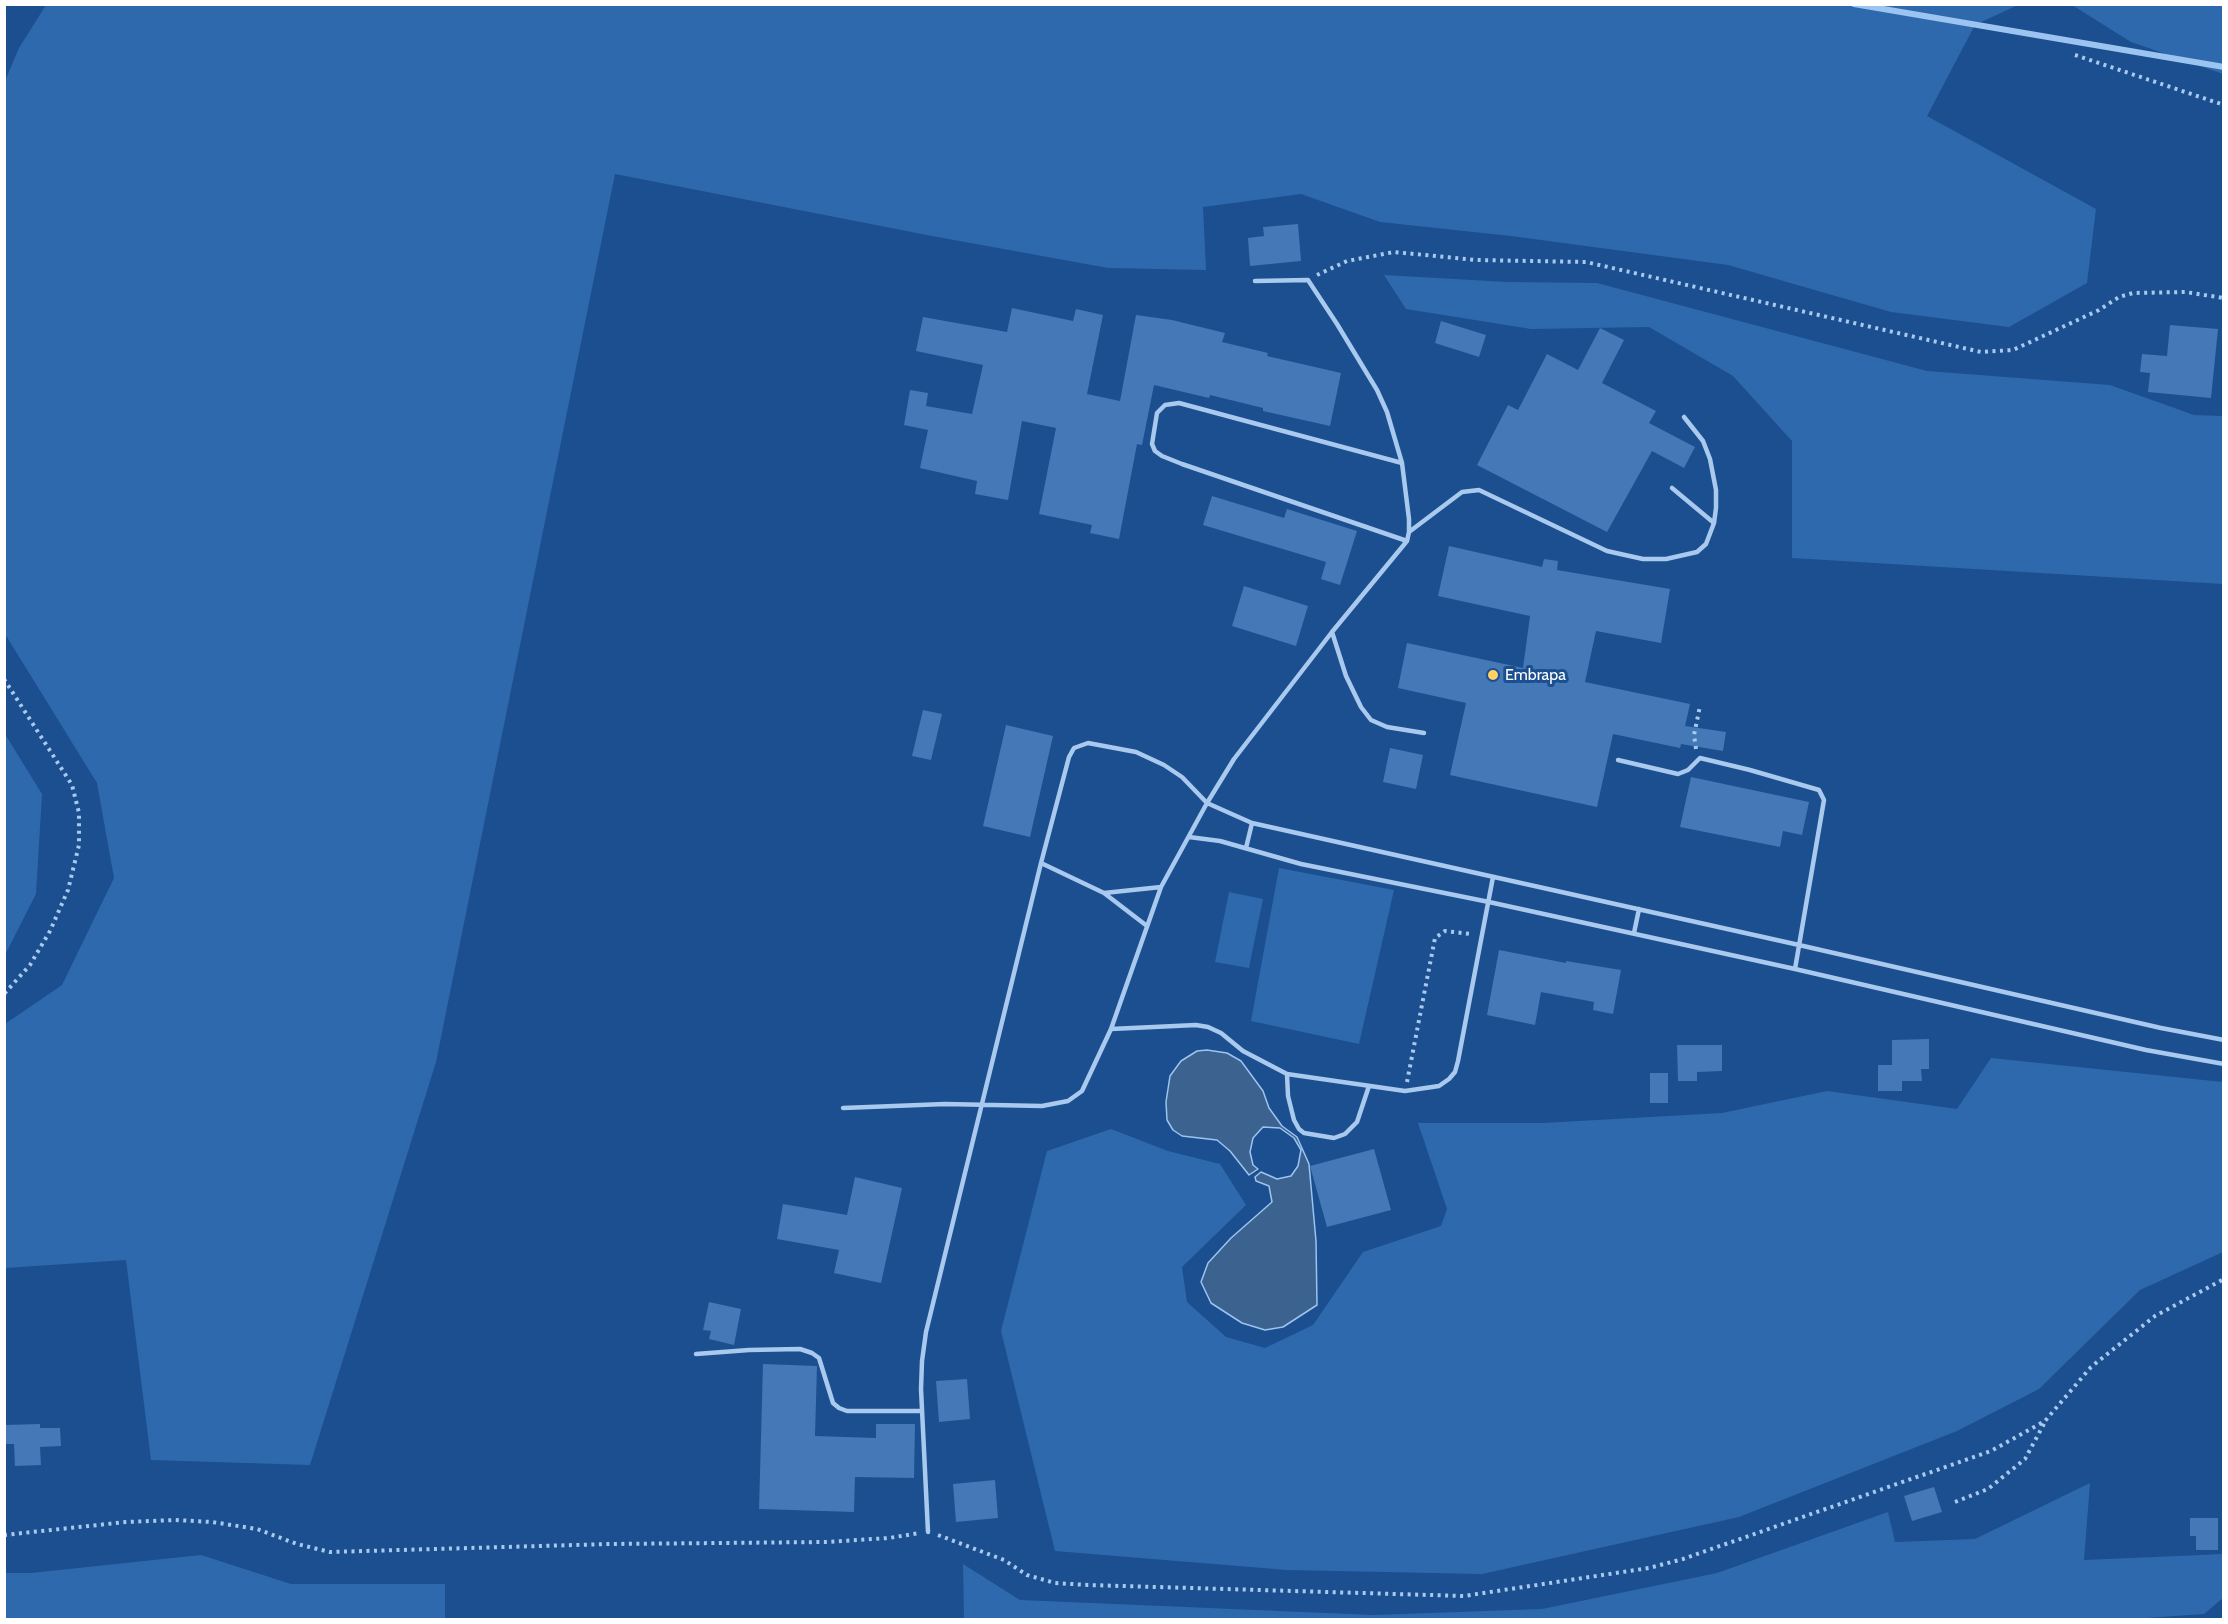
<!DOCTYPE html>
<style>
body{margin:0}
#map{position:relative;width:2228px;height:1624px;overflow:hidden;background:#1b4f8f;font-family:Cabin,sans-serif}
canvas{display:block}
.frame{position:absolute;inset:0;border:6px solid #fff;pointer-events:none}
</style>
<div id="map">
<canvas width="2228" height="1624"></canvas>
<div class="frame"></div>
</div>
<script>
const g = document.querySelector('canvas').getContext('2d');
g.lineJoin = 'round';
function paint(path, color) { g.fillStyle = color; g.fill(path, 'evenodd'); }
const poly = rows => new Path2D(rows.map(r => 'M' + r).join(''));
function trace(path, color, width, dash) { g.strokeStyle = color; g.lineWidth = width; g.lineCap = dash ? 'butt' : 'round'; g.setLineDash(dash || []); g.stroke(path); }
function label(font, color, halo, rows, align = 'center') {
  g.font = font + ' Cabin,sans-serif'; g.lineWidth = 6; g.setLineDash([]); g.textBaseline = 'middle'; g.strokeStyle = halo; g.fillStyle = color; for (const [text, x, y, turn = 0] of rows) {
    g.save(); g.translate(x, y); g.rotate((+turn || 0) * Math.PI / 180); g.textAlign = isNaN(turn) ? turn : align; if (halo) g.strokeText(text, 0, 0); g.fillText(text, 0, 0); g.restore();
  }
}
const green = poly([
 [46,5,2018,5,1975,25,1927,116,2096,209,2087,283,2009,327,1891,312,1728,265,1511,236,1380,222,1301,194,1203,207,1206,270,1108,268,932,236,615,174,436,1062,310,1465,151,1460,126,1260,5,1268,5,1024,62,985,114,878,97,783,5,634,5,81,19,48],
 [2072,5,2223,5,2223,74,2131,42],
 [1384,275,1507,282,1597,283,1927,371,2110,385,2194,415,2223,416,2223,584,1792,558,1792,441,1733,376,1649,327,1531,329,1406,309],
 [5,734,42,794,36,894,5,955],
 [1279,868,1394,890,1359,1044,1251,1021],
 [1229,892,1263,899,1249,968,1215,962],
 [1991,1058,2223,1082,2223,1252,2140,1290,2039,1389,1957,1431,1739,1517,1482,1574,1287,1570,1055,1551,1001,1331,1047,1151,1111,1129,1168,1151,1220,1164,1246,1205,1182,1267,1187,1302,1226,1337,1265,1348,1313,1325,1363,1252,1441,1226,1447,1209,1418,1123,1543,1123,1722,1113,1827,1091,1957,1109],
 [2090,1483,2084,1560,2223,1554,2223,1598,2204,1614,2119,1620,964,1619,963,1564,1020,1600,1374,1615,1542,1609,1717,1573,1888,1512,1895,1542,1975,1539],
 [201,1555,291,1584,445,1584,445,1619,5,1619,5,1573,31,1573]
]);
const water = poly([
 [1207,1050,1227,1053,1241,1061,1263,1091,1269,1108,1282,1126,1297,1137,1309,1164,1316,1241,1317,1305,1283,1327,1265,1330,1242,1323,1211,1303,1201,1282,1208,1263,1231,1238,1272,1202,1269,1186,1256,1181,1255,1177,1261,1172,1277,1179,1291,1176,1298,1166,1301,1150,1294,1138,1280,1128,1263,1127,1253,1138,1250,1152,1253,1165,1258,1169,1249,1175,1230,1151,1217,1140,1182,1136,1173,1130,1167,1120,1166,1102,1170,1076,1181,1061,1197,1051,1207,1050]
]);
const stream = poly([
 [1854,4,2224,67]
]);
const building = poly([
 [1298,224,1301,261,1250,266,1248,238,1264,236,1263,227],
 [1012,308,1073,321,1076,309,1103,315,1087,394,1120,401,1136,315,1172,320,1225,333,1222,342,1268,353,1267,356,1341,373,1330,426,1263,411,1263,408,1210,395,1209,398,1154,385,1142,445,1137,444,1119,539,1090,533,1092,525,1039,514,1056,428,1022,421,1008,500,975,494,977,481,920,468,928,430,904,425,910,390,928,393,926,406,972,414,983,365,916,351,923,317,1007,332],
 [1441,321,1486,335,1479,357,1435,343],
 [2170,325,2218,329,2211,398,2148,392,2150,373,2140,372,2142,354,2167,356],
 [1600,328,1624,340,1602,383,1656,411,1649,423,1695,447,1684,468,1652,451,1607,532,1477,465,1508,405,1518,410,1547,354,1578,370],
 [1212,496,1284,518,1287,509,1357,531,1340,585,1321,579,1326,562,1203,525],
 [1449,546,1542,567,1544,559,1558,561,1557,570,1670,589,1661,643,1596,631,1585,682,1690,704,1685,726,1726,732,1723,751,1681,744,1680,748,1613,734,1597,807,1450,775,1466,703,1398,688,1407,643,1523,668,1530,616,1438,596],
 [1244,586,1308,606,1296,646,1232,626],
 [923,710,942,714,931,760,912,756],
 [1006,725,1053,736,1030,837,983,826],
 [1390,748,1423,755,1416,789,1383,782],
 [1691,777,1809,802,1802,835,1783,831,1780,847,1680,827],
 [1499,950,1566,963,1566,961,1621,970,1613,1014,1593,1010,1594,1002,1541,992,1535,1025,1487,1015],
 [1929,1039,1929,1069,1921,1069,1922,1081,1902,1081,1902,1091,1878,1091,1878,1065,1892,1065,1892,1040],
 [1677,1045,1722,1045,1722,1071,1697,1072,1697,1081,1678,1081],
 [1650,1073,1668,1073,1668,1103,1650,1103],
 [1374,1149,1391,1210,1327,1227,1310,1166],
 [855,1177,902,1188,881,1283,834,1273,839,1250,777,1239,783,1204,847,1215],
 [709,1302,741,1309,734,1345,709,1339,711,1331,703,1330],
 [763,1364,817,1366,815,1436,876,1438,876,1424,915,1424,914,1478,855,1477,854,1512,759,1509],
 [967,1379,970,1419,939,1422,936,1381],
 [40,1424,40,1428,60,1428,61,1446,40,1447,41,1465,15,1466,14,1444,4,1444,4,1425],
 [995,1480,998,1518,956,1522,953,1484],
 [1934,1487,1942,1512,1912,1521,1904,1496],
 [2190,1518,2218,1518,2218,1550,2196,1550,2196,1536,2190,1536]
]);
const path = poly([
 [2075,55,2224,105],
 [1317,275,1347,261,1394,252,1476,260,1586,262,1981,352,2013,350,2099,310,2119,297,2133,293,2185,292,2224,298],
 [4,679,72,785,79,813,79,845,68,890,50,931,30,965,4,994],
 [1696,749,1694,735,1700,706],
 [1407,1082,1435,938,1445,931,1471,934],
 [1955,1502,1988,1489,2025,1459,2045,1422],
 [4,1535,126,1522,175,1520,212,1522,257,1529,297,1544,330,1552,610,1544,827,1542,889,1538,919,1533],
 [938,1535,1004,1560,1027,1575,1055,1583,1088,1585,1464,1596,1649,1568,1683,1559,1991,1451,2045,1421,2091,1367,2155,1316,2224,1279]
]);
const lane = poly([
 [1402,463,1179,403,1165,405,1157,413,1152,444,1155,451,1162,456,1182,464,1407,541],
 [1672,488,1714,523],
 [1409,532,1462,492,1479,490,1607,551,1643,559,1666,559,1697,552,1706,544,1714,523,1716,508,1716,490,1710,459,1703,441,1684,417],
 [1332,632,1346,676,1361,707,1371,720,1387,727,1424,733],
 [1618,760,1678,774,1688,770,1700,758,1750,770,1819,790,1824,800,1795,969],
 [1189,837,1220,841,1301,864,1489,902,1795,969,2146,1050,2224,1064],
 [1246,848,1252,823],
 [1161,887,1104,893,1041,863,1069,757,1074,748,1088,743,1136,752,1164,765,1182,777,1207,803,1252,823,1799,945,2161,1028,2224,1040],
 [1104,893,1147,926],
 [1634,933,1639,909],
 [1111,1029,1196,1025,1208,1027,1221,1033,1243,1051,1287,1074,1405,1091,1439,1086,1449,1079,1455,1072,1458,1061,1493,877],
 [1287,1074,1288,1096,1294,1120,1299,1129,1304,1133,1334,1138,1345,1134,1357,1122,1369,1086],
 [843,1108,945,1104,1042,1106,1068,1101,1082,1091,1111,1029,1161,887,1207,803,1234,759,1332,632,1407,541,1409,532,1409,519,1402,463,1387,412,1377,390,1337,324,1308,280,1255,281],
 [696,1354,749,1350,800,1349,812,1353,819,1358,833,1403,839,1408,847,1411,922,1411],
 [928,1532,921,1389,922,1361,926,1332,1041,863]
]);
const markers = [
 [1493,675,6,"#ffd166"]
];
const poiNames = [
 ["Embrapa",1505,675]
];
paint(green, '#2e69ad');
paint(water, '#3c6290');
trace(water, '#9cc4f0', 1.5);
trace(stream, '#9cc4f0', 6);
paint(building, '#4478b7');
trace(path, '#a9c9ee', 4, [3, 4.5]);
trace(lane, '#a9c9ee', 4.5);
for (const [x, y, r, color] of markers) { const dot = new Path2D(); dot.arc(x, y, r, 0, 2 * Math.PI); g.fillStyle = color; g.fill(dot); trace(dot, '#1b4f8f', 2); }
label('16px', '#fff', '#1b4f8f', poiNames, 'left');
</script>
